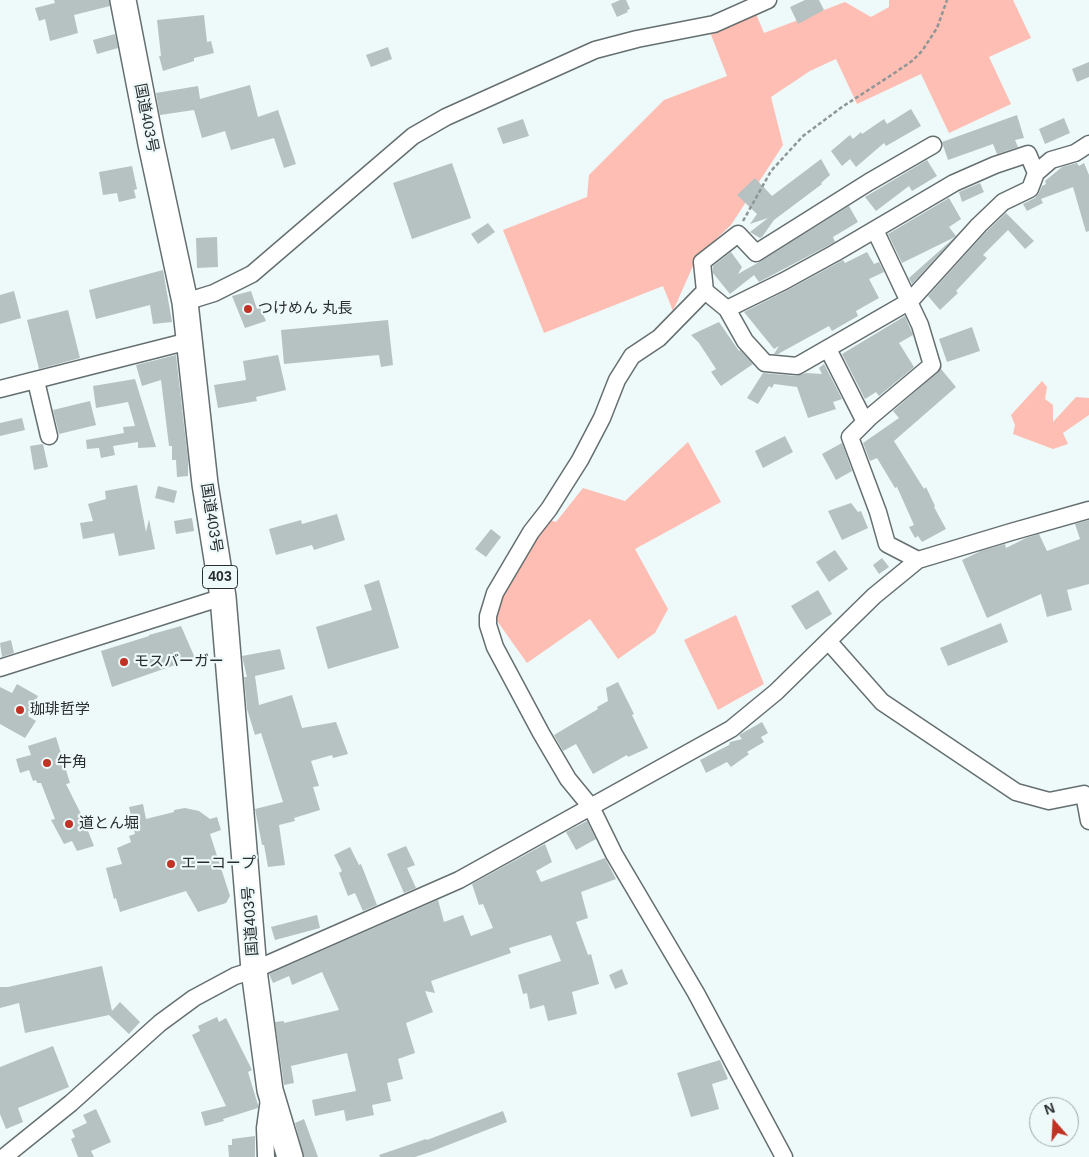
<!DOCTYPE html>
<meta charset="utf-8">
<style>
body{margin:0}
#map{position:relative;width:1089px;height:1157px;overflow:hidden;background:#eef9fa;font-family:Helvetica,sans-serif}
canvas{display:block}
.north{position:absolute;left:1029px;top:1097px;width:50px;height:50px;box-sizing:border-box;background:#eef9fa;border:1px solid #9fa7a8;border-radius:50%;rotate:341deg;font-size:14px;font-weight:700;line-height:20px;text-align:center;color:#292d2e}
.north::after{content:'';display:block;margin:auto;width:18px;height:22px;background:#bf3224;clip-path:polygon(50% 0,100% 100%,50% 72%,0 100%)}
</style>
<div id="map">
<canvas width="1089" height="1157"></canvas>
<div class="north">N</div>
</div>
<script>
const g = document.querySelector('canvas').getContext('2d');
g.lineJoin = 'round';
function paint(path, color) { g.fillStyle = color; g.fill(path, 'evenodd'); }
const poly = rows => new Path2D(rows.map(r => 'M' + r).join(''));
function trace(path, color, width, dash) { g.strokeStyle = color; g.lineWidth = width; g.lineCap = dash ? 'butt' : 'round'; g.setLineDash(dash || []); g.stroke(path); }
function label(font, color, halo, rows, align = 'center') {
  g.font = font + ' Helvetica,"Noto Sans JP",sans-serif'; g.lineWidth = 4.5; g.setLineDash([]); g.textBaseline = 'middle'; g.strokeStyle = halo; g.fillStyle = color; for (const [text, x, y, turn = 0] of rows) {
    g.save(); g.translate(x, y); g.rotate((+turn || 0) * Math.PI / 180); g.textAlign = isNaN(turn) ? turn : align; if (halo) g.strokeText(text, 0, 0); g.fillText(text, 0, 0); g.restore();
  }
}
const green = poly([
 [889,0,1013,0,1031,38,989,57,1011,104,949,133,921,74,857,104,836,59,810,71,771,97,783,145,731,225,697,257,673,311,663,286,544,333,503,230,587,197,589,175,664,100,727,76,708,27,754,9,764,33,845,2,871,17,889,7],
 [1042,381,1047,387,1045,399,1053,405,1053,422,1076,397,1089,398,1089,415,1063,433,1068,444,1053,449,1013,434,1015,425,1011,415],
 [688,442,721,502,635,549,668,609,655,633,618,659,590,619,527,663,485,604,547,519,556,522,583,488,625,501],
 [736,615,764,684,718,710,684,640]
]);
const building = poly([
 [54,0,109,0,110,6,74,15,78,33,50,41,45,19,39,21,35,8,55,3],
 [620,0,626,0,630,9,627,10,628,12,617,17,611,4],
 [805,0,819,0,824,10,798,24,790,7],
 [204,15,207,42,211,41,214,53,194,58,194,61,163,71,159,56,161,56,157,20],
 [115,34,118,48,97,54,93,40],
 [388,47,392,59,371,67,366,55],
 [1089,62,1089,77,1077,82,1072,69],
 [250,85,258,117,278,110,296,164,284,168,274,138,231,150,225,131,202,138,194,110,160,115,156,93,198,86,200,99],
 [911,109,921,126,886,146,884,143,856,167,850,159,842,166,831,151,850,135,853,139,861,132,862,134,884,119,887,124],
 [1017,115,1024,138,1015,140,1018,147,997,154,993,144,948,160,942,142],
 [1064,118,1070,133,1045,144,1039,129],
 [523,119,529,136,503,144,497,128],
 [821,159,830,175,821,183,822,184,774,220,762,237,760,238,750,232,768,218,750,224,757,214,737,195,755,178,772,196],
 [927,160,937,176,912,191,909,186,876,211,865,197],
 [452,163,471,218,412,239,393,183],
 [1077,163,1079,166,1084,163,1089,175,1089,231,1086,232,1073,187,1041,199,1043,203,1027,211,1023,204,1035,198,1039,193,1042,186,1046,184,1045,181,1062,167],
 [132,166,137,189,134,190,136,198,119,202,117,193,103,195,99,172],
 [980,183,984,192,962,202,959,192],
 [949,198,961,219,949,227,956,236,912,284,909,278,955,237,902,263,888,234],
 [849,206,858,222,833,237,835,242,759,282,754,275,730,294,713,273,713,266,731,252,742,267,738,274,761,261],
 [1006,213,1034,241,1025,249,1008,230,983,255,987,258,956,291,958,293,940,310,928,296,986,232],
 [488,223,495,232,478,244,471,234],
 [217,237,218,267,197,268,196,238],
 [867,252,874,264,879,262,884,272,869,279,879,298,856,311,858,316,832,331,829,326,778,354,774,354,779,346,774,349,744,312,788,290,843,260,845,263],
 [163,270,172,322,153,324,150,305,96,319,89,290],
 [14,291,21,318,0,324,0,295],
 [251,291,257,309,260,308,266,321,245,328,232,296],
 [68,310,80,358,39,369,27,320],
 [905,316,913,335,899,343,914,367,879,396,876,392,865,399,842,354],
 [388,320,393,365,381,367,379,355,284,364,281,330],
 [719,322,739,351,740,350,753,364,721,386,711,372,716,369,699,343,691,335],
 [972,327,980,351,947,362,939,339],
 [176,355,188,460,188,476,177,477,176,460,172,460,172,446,169,446,161,380,142,386,136,365],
 [278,355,286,390,256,397,257,401,218,408,214,385,246,380,243,361],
 [824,364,842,399,833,402,836,409,808,418,797,387,774,384,772,388,769,386,758,404,747,398,763,373,796,376,806,373,822,374,819,368],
 [941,369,956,387,894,441,924,489,926,487,935,506,934,507,946,529,922,542,918,536,915,538,909,527,914,525,897,487,895,488,877,458,870,461,863,443,899,418,893,411],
 [135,379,156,447,138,448,138,442,113,446,115,455,101,458,99,448,87,449,86,440,124,433,123,427,135,426,128,402,96,408,93,386],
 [90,401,96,425,59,434,53,410],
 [22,418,25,430,0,436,0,423],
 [785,436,793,452,763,468,755,451],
 [842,443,852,471,836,480,822,454],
 [43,444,48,467,34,470,30,446],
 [137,485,146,532,149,519,155,549,119,556,114,533,83,539,80,523,93,521,88,504,106,499,105,491],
 [158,486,177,491,174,503,155,498],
 [851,503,858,512,861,511,868,528,842,540,828,511],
 [337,514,345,540,314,550,312,545,276,555,269,529,301,520,302,524],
 [192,518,194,531,176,534,174,521],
 [1089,520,1089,584,1067,590,1072,610,1047,617,1041,594,987,618,962,560,981,551,1005,544,1006,548,1026,538,1039,534,1047,551,1080,539,1075,524],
 [491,529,501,537,486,557,475,549],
 [835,550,848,569,829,582,816,562],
 [882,558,889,567,879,574,873,565],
 [379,580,399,648,328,669,316,627,372,610,364,585],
 [818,590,832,614,806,630,791,606],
 [1001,623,1008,642,948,666,940,648],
 [181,626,195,658,112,687,101,651,149,636,149,635],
 [11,640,14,653,2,657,0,643],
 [280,649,285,669,255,676,259,705,292,695,302,728,336,722,348,754,333,758,332,755,311,761,319,786,313,787,320,810,294,818,295,821,279,825,285,865,268,867,264,845,262,845,255,809,283,802,261,733,255,735,247,709,244,677,247,677,242,656],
 [618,682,634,714,632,715,648,748,628,757,627,755,593,774,576,744,563,751,554,735,598,709,597,707,608,701,606,688],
 [17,684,38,696,28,716,36,721,25,738,0,724,0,687,12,693],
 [762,722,768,733,761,737,764,742,747,752,749,754,731,767,727,762,706,773,700,760,729,745,730,742,742,739,739,735],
 [56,737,70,783,66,784,82,816,94,846,77,851,72,841,64,844,51,820,55,819,41,783,37,783,36,780,33,781,29,770,20,773,16,759,31,755,28,746],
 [143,804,146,819,174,812,174,810,185,808,199,811,210,819,217,817,221,830,210,834,230,896,226,903,198,912,186,891,120,912,116,898,114,899,106,868,122,864,117,848,131,842,129,836,135,834,129,807],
 [587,821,596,839,576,850,566,832],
 [545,844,552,862,536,871,541,882,605,858,616,879,581,892,588,918,576,922,588,955,591,954,599,984,572,992,577,1014,548,1021,544,1005,530,1009,527,993,523,994,518,975,561,961,551,935,509,948,511,953,431,981,435,993,425,991,433,1012,406,1023,415,1053,398,1059,403,1079,387,1083,391,1101,372,1105,374,1115,346,1121,344,1110,315,1116,312,1100,356,1091,347,1053,291,1066,294,1083,284,1085,275,1022,284,1021,284,1023,339,1010,322,972,292,985,289,976,273,983,269,974,438,900,444,922,463,915,471,936,493,928,483,904,479,905,472,884],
 [406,846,415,865,407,868,416,888,404,893,387,854],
 [350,847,359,865,361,864,377,905,363,911,355,893,348,896,339,873,342,871,334,855],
 [317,915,320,928,275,940,271,927],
 [102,966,112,1011,120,1002,140,1022,129,1034,109,1015,25,1033,19,1003,0,1008,0,987,8,987],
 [622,969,628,984,615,989,609,975],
 [217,1017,219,1022,226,1018,252,1070,248,1072,258,1105,258,1108,223,1119,224,1121,205,1126,201,1112,226,1106,192,1035,200,1031,198,1026],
 [53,1046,69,1087,18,1108,23,1122,6,1129,0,1114,0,1067],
 [720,1060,728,1079,712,1084,719,1109,691,1117,677,1073],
 [96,1109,111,1142,91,1151,94,1157,78,1157,71,1139,75,1137,72,1130,87,1123,83,1115],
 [503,1111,507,1122,433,1151,415,1157,380,1157,379,1155,426,1139,427,1140],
 [304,1119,318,1157,304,1157,295,1123],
 [255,1136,255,1157,229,1157,228,1145,232,1145,232,1139]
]);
const path = poly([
 [743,221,771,171,803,136,842,107,893,74,912,61,922,51,937,28,947,0]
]);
const minor = poly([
 [933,145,869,182,756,253,738,234,702,262,705,291,727,309,784,281,835,253,954,183,995,165,1028,154,1036,173,1051,160,1075,153,1089,144],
 [875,230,920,325,932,365,870,417,850,437,878,512,887,544,918,560],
 [705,291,659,338,632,356,617,380,602,418,580,460,549,509,531,532,495,593,488,616,488,625,495,647,541,733,568,779,591,807,614,854,696,993,784,1157],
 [185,302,214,293,252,274,413,136,446,117,595,50,637,39,714,24,768,0],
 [727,309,745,341,765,363,797,366,910,301,979,225,1003,202,1030,189,1036,173],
 [828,349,865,422],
 [36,381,49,436],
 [0,389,189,341],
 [829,642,882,702,1016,792,1049,801,1084,794,1089,821],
 [0,668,223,597],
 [4,1157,71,1103,160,1023,194,998,235,976,254,970,459,880,731,729,776,692,874,596,918,560,1011,532,1089,510],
 [266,1157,265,1128,269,1099]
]);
const highway = poly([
 [123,0,151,144,185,302,205,484,223,597,254,970,270,1090,290,1157]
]);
const markers = [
 [248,309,5,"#bf3224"],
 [124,662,5,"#bf3224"],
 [20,710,5,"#bf3224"],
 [47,763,5,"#bf3224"],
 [69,824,5,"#bf3224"],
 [171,864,5,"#bf3224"]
];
const shields = [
 [220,577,35]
];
const shieldNames = [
 ["403",220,577]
];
const streetNames = [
 ["国道403号",146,118,79],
 ["国道403号",211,518,81],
 ["国道403号",251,921,-94]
];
const poiNames = [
 ["つけめん 丸長",258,309],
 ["モスバーガー",134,662],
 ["珈琲哲学",30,710],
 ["牛角",57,763],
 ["道とん堀",79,824],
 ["エーコープ",181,864]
];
paint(green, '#febeb3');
paint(building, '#b6c1c2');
trace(minor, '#666f70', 19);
trace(highway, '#666f70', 28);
trace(path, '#8f9697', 2.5, [4, 2.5]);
trace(minor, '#fff', 16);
trace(highway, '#fff', 25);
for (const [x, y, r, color] of markers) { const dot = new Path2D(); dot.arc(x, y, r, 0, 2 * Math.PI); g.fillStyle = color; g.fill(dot); trace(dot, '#eef9fa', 2); }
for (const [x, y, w] of shields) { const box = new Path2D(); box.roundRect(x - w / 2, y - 11.5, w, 23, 4); g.fillStyle = '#eef9fa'; g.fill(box); trace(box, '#292d2e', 1); }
label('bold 14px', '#292d2e', null, shieldNames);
label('15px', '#292d2e', '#eef9fa', streetNames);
label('15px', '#292d2e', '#eef9fa', poiNames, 'left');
</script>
